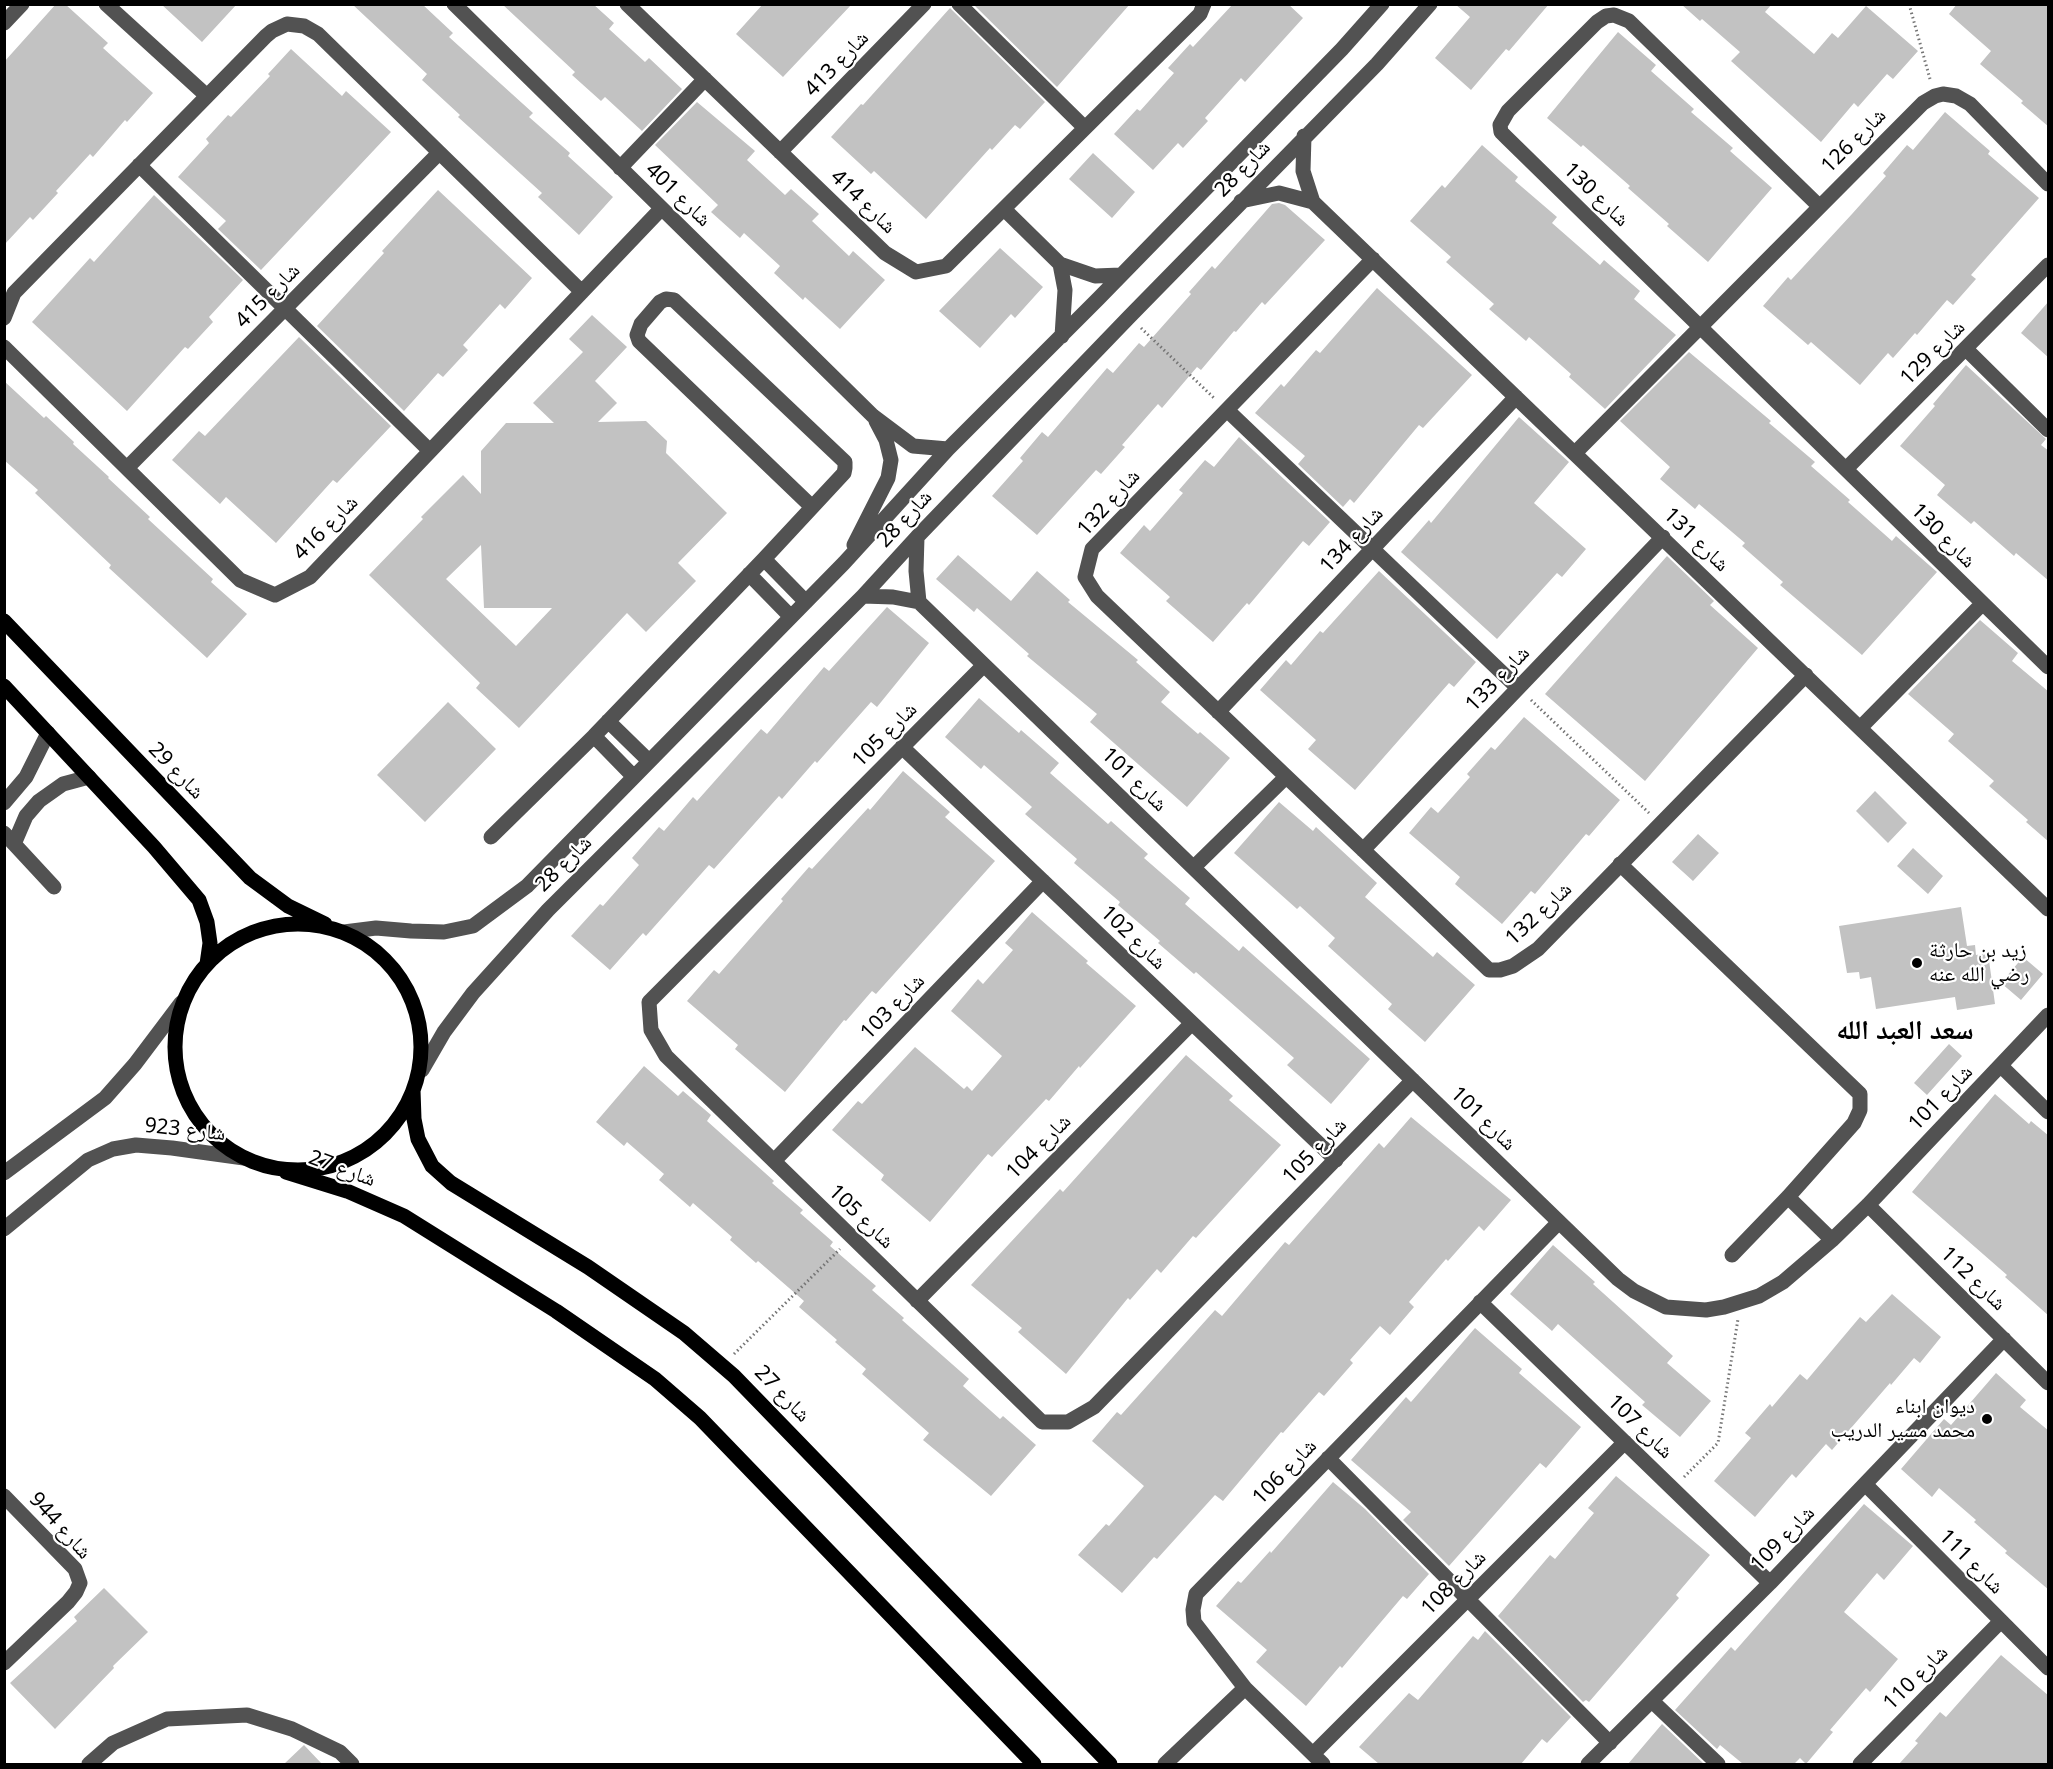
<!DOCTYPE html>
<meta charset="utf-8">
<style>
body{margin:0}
#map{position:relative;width:2053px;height:1769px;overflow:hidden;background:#fff;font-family:"Noto Sans",sans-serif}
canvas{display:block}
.frame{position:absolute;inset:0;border:6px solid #000;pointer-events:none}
</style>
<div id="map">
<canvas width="2053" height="1769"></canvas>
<div class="frame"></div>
</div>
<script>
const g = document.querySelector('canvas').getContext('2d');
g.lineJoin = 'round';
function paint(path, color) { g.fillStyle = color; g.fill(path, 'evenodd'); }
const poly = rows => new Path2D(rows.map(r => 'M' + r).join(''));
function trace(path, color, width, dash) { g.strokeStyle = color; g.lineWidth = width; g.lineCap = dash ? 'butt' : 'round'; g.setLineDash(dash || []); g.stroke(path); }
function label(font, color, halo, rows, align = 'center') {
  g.font = font + ' "Noto Sans","Noto Naskh Arabic",sans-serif'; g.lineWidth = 4.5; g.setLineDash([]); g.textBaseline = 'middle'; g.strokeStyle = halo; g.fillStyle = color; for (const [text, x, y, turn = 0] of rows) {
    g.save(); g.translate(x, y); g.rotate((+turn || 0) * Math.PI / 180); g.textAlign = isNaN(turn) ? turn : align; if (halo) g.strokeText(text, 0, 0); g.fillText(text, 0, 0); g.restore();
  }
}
const building = poly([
 [56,4,65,4,108,43,103,48,153,93,127,122,125,120,93,157,90,154,56,191,58,193,33,220,30,217,4,245,4,62],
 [161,4,237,4,202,42],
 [352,4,422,4,453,33,449,37,533,113,529,117,570,153,568,156,613,197,579,235,538,197,542,193,458,117,460,115,422,80,427,74],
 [502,4,593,4,614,23,609,29,645,62,649,58,682,89,642,131,605,97,601,101,572,75,575,72],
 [763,4,852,4,783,77,736,34],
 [973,4,1130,4,1057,87],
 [1233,4,1288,4,1303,18,1245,82,1241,78,1205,118,1208,121,1183,148,1178,143,1153,170,1114,134,1137,109,1140,111,1174,73,1168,68,1190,44,1193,47],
 [1455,4,1549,4,1509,51,1506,49,1471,90,1435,58,1470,17],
 [1681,4,1772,4,1765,12,1814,54,1832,33,1838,38,1866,6,1918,51,1893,79,1887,74,1858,107,1854,103,1821,142,1731,61,1740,52,1702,19,1700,21],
 [1957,4,2049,4,2049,127,2021,103,2023,101,1980,64,1991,51,1949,14],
 [950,8,1045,102,1020,129,1015,125,992,150,990,148,926,219,874,171,871,174,831,137,861,104,863,105],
 [1618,32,1656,65,1651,71,1694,109,1691,112,1733,148,1730,151,1772,188,1708,262,1667,226,1669,224,1628,188,1630,186,1583,145,1581,147,1547,118],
 [291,49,342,96,346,91,391,132,261,270,218,229,226,221,178,177,209,143,206,139,228,115,231,117,270,76,268,74],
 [697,102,755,151,747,160,785,195,791,189,819,214,812,221,849,256,853,251,885,280,840,329,805,297,803,300,774,273,780,266,744,233,740,238,711,212,718,205,655,145],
 [1945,112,1990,151,1988,154,2039,198,1971,275,1976,279,1953,305,1947,300,1917,335,1915,333,1893,358,1888,353,1860,385,1811,342,1808,345,1763,306,1788,277,1791,280,1852,214,1886,176,1883,173,1907,145,1913,150],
 [1482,145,1518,177,1515,181,1557,217,1552,223,1600,265,1604,260,1640,291,1634,299,1676,335,1605,409,1569,377,1571,374,1529,337,1526,341,1489,309,1494,304,1446,262,1451,257,1410,221,1442,185,1445,188],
 [1093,153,1135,192,1112,218,1069,179],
 [438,190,532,278,505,309,500,304,463,345,468,350,443,377,438,373,404,411,317,326,384,253,382,251],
 [154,195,243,280,209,317,213,322,188,349,185,347,127,411,32,322,90,258,94,262],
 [1279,203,1285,205,1325,240,1265,305,1262,302,1236,332,1234,331,1201,370,1197,367,1162,408,1158,404,1122,445,1125,447,1101,474,1096,470,1037,535,992,496,1023,461,1020,458,1042,432,1048,437,1107,368,1113,373,1139,343,1144,347,1191,294,1189,292,1212,266,1215,269,1272,204],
 [1000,248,1043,287,1015,318,1011,314,980,348,939,311],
 [1377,288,1472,375,1423,428,1419,425,1354,503,1350,499,1343,507,1298,464,1305,456,1255,413,1281,384,1284,387,1316,350,1320,353],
 [2049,301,2049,358,2021,333],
 [592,315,627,347,595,381,617,403,598,422,646,421,667,441,666,453,727,513,678,563,696,581,646,632,627,613,519,728,476,688,480,683,369,575,423,519,421,517,463,475,481,494,481,451,506,423,554,423,533,403,583,352,569,339],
 [481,545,484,608,552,608,516,646,446,579],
 [299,337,391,426,337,483,333,480,276,543,226,497,220,504,172,460,199,431,205,436],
 [1689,352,1771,421,1769,423,1815,462,1811,466,1850,500,1848,502,1892,541,1896,536,1937,572,1862,655,1780,585,1783,582,1742,546,1745,543,1699,504,1695,509,1660,479,1670,467,1620,421],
 [1966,365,2046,439,2041,445,2049,451,2049,581,2016,553,2014,556,1974,521,1971,524,1937,495,1945,485,1900,446,1935,406,1933,404],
 [4,381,44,418,46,416,74,442,73,444,109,477,108,478,150,517,148,519,213,579,211,582,247,614,207,658,109,568,111,565,35,493,38,490,4,460],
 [1519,417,1569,462,1534,503,1586,549,1562,577,1557,573,1497,639,1401,552,1429,520,1431,523],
 [1239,437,1330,522,1309,546,1303,541,1249,605,1247,603,1213,642,1166,601,1170,597,1120,553,1144,525,1150,531,1183,493,1179,490,1205,460,1214,467],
 [958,555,1011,601,1037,571,1070,600,1068,602,1138,660,1136,662,1170,692,1161,702,1198,734,1200,732,1230,758,1187,807,1090,722,1097,714,1027,656,1029,654,977,608,974,612,936,579],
 [1667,556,1714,601,1710,605,1758,648,1645,781,1545,694],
 [1379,571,1476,662,1454,687,1449,683,1355,790,1308,749,1316,740,1260,690,1286,660,1291,665,1320,631,1323,633],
 [887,607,929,643,877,707,871,702,817,763,815,761,782,799,779,796,714,869,709,865,646,936,643,933,610,970,571,936,600,904,603,906,639,865,632,858,659,827,664,831,693,797,697,801,761,729,767,734,824,667,829,671],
 [1980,620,2018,653,2012,661,2049,692,2049,842,2026,822,2028,820,1989,786,1994,781,1948,741,1954,734,1908,694],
 [979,698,1019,733,1021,730,1059,763,1050,773,1108,824,1111,821,1148,854,1144,858,1190,898,1185,904,1239,951,1243,946,1370,1059,1331,1104,1287,1065,1294,1058,1196,972,1194,974,1158,943,1160,941,1118,905,1120,902,1074,863,1077,859,1025,814,1032,807,984,765,981,769,945,737],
 [448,702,496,749,425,822,377,775],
 [1524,717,1620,800,1589,836,1586,834,1535,894,1531,891,1502,924,1455,884,1460,877,1409,833,1431,807,1438,813,1470,777,1467,774,1491,747,1495,750],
 [903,771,950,812,945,817,995,861,876,994,872,991,846,1021,844,1020,785,1092,735,1049,738,1045,687,1001,714,970,719,974,783,901,781,899,809,867,812,869,868,808,870,810],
 [1875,791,1907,823,1888,843,1856,811],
 [1279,802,1313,831,1316,827,1377,883,1365,897,1433,957,1437,952,1475,985,1425,1042,1388,1009,1392,1004,1328,946,1335,938,1300,906,1297,909,1234,853],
 [1698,834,1719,853,1693,881,1672,862],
 [1913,848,1943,876,1928,894,1897,866],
 [1961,907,1967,946,1975,945,1976,955,1988,953,1995,1004,1957,1010,1955,997,1876,1009,1871,977,1860,979,1859,972,1847,973,1839,926],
 [1032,912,1088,961,1086,963,1136,1006,1080,1068,1079,1066,1049,1101,1046,1099,992,1157,988,1154,930,1222,881,1180,884,1175,832,1130,858,1101,862,1104,915,1047,964,1089,967,1086,972,1091,1002,1056,951,1011,978,979,983,984,1013,950,1005,943],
 [2023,957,2043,974,2021,1000,2001,983],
 [1949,1044,1962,1056,1927,1095,1914,1083],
 [1186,1055,1233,1096,1229,1100,1281,1145,1196,1238,1193,1236,1161,1273,1157,1269,1130,1300,1128,1298,1066,1374,1018,1332,1022,1328,971,1285,1060,1189,1063,1192],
 [644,1066,678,1096,683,1091,711,1115,707,1121,774,1181,772,1183,803,1210,800,1213,833,1242,830,1246,876,1286,872,1290,904,1318,902,1320,969,1379,963,1386,1000,1419,1003,1416,1036,1445,991,1496,923,1440,929,1433,862,1374,866,1369,835,1342,837,1340,799,1307,804,1301,758,1261,756,1263,730,1240,732,1237,693,1203,690,1207,659,1180,664,1174,627,1142,624,1146,596,1122],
 [1995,1094,2029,1124,2031,1121,2049,1136,2049,1316,2005,1277,2007,1275,1912,1192],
 [1411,1117,1511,1200,1484,1231,1479,1226,1448,1261,1446,1259,1409,1302,1414,1307,1390,1335,1380,1326,1350,1360,1353,1363,1324,1396,1319,1392,1283,1433,1281,1432,1223,1501,1215,1495,1157,1559,1154,1557,1122,1593,1078,1555,1106,1524,1109,1526,1144,1486,1092,1441,1117,1412,1121,1415,1215,1310,1222,1316,1285,1242,1289,1245,1379,1143,1384,1148],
 [1553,1245,1595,1282,1593,1284,1673,1356,1667,1363,1711,1401,1680,1437,1642,1405,1645,1402,1558,1324,1552,1331,1510,1294],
 [1892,1294,1941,1337,1920,1363,1914,1358,1891,1385,1890,1383,1832,1450,1826,1444,1796,1478,1792,1474,1755,1517,1714,1481,1751,1438,1745,1433,1770,1404,1772,1407,1800,1374,1807,1380,1860,1317,1866,1322],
 [1475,1328,1522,1369,1519,1373,1581,1427,1546,1468,1540,1463,1449,1566,1403,1520,1411,1512,1351,1460,1406,1397,1411,1402],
 [1996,1373,2026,1400,2020,1407,2049,1431,2049,1590,2005,1553,2007,1551,1974,1522,1976,1520,1939,1488,1932,1497,1901,1469,1944,1419,1951,1425],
 [1616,1476,1710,1555,1676,1595,1679,1598,1589,1702,1586,1700,1583,1702,1498,1616,1550,1555,1555,1559,1594,1513,1588,1508],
 [1333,1482,1365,1509,1429,1574,1407,1599,1403,1596,1342,1668,1340,1666,1306,1706,1256,1662,1267,1650,1216,1606,1238,1581,1241,1583,1270,1551,1271,1553],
 [1864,1504,1913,1546,1884,1580,1877,1573,1844,1612,1898,1659,1870,1692,1866,1688,1830,1730,1833,1732,1806,1764,1800,1758,1794,1764,1743,1764,1720,1745,1717,1749,1675,1710,1731,1647,1735,1651],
 [104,1588,148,1632,113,1666,114,1668,55,1729,10,1683,77,1621,74,1617],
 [1485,1631,1571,1717,1547,1743,1542,1739,1521,1764,1379,1764,1359,1747,1409,1693,1418,1700,1473,1636,1478,1640],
 [2001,1655,2049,1696,2049,1764,1899,1764,1918,1743,1915,1741,1940,1712,1946,1717],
 [1662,1724,1704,1764,1628,1764],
 [304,1745,322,1764,284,1764]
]);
const path = poly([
 [1909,4,1930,79],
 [1141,328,1214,398],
 [1531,700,1649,813],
 [734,1354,840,1249],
 [1684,1477,1718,1443,1738,1319]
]);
const minor = poly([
 [106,4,207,96],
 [454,4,873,416,913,446,948,449],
 [627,4,885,253,916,272,946,266,1200,14,1204,4],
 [959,4,1085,128],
 [4,23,22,4],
 [1304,136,1303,171,1313,202,2048,909],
 [780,152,924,4],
 [139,165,430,451],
 [620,168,705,79],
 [1241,201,1279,193,1313,202],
 [1819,206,1629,21,1614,15,1606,16,1597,22,1508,111,1500,125,1501,132,1507,138,2048,667],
 [1004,209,1060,264,1095,276,1121,275],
 [1373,259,1092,549,1085,577,1097,596,1489,970,1500,970,1513,966,1538,949,1806,675],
 [1060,264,1065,290,1062,336],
 [4,318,14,293,266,36,272,31,287,24,304,26,318,34,582,292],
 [4,347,240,580,275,595,310,577,661,209],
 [1966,349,2048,430],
 [1227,410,1518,688],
 [1575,453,1923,103,1935,96,1943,94,1956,96,1970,104,2048,184],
 [127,468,439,153],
 [1846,469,2048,265],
 [917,537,916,571,919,602],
 [854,545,888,478,891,460,886,440,876,421],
 [764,559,806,602],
 [749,574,791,617],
 [863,596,893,597,919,602,1618,1279,1634,1291,1666,1307,1706,1310,1724,1307,1759,1296,1783,1282,1832,1240,1868,1205,2048,1015],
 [984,665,649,1002,651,1030,666,1056,1042,1422,1068,1422,1094,1407,1413,1080],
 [1218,712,1516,397],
 [608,721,649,761],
 [1861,727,1982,604],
 [594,736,634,777],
 [902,747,1336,1160],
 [4,803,26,777,48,733],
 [4,833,54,887],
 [491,837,594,736,764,559,844,473,845,468,845,462,674,300,666,299,660,302,641,324,637,335,639,341,811,506],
 [14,844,26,816,39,801,63,784,89,777],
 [1363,850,1663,537],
 [1620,864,1860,1094,1860,1110,1854,1123,1788,1197,1732,1255],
 [1194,867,1286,777],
 [344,932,376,928,411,931,444,932,473,926,527,886,844,563,948,449,1099,298,1342,49,1382,4],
 [2001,1066,2048,1112],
 [422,1070,444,1032,473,993,548,910,863,596,917,537,1129,317,1377,64,1430,4],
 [774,1161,1043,881],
 [4,1173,105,1098,135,1064,181,1003],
 [1788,1197,1832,1240],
 [1868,1205,2048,1383],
 [4,1229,88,1160,113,1149,136,1145,172,1148,244,1158],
 [917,1301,1192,1023],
 [1480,1302,1770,1583],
 [1328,1458,1610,1743],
 [1865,1484,2048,1668],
 [4,1496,75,1569,80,1583,76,1592,68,1602,4,1663],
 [1652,1701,1718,1764],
 [1313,1754,1625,1442],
 [89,1764,113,1743,167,1719,247,1715,292,1729,340,1752,352,1764],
 [1165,1764,1245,1688],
 [1323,1764,1245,1688,1194,1622,1193,1610,1196,1594,1559,1222],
 [1588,1764,1770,1583,2004,1339],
 [1860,1764,2001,1621]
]);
const major = poly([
 [4,621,250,878,288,906,325,924],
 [4,686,154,847,199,900,207,922,210,943,207,964],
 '175 1047a123 123 0 1 1 246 0a123 123 0 1 1-246 0Z',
 [413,1090,414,1119,418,1139,432,1166,451,1183,588,1267,684,1333,734,1376,1110,1764],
 [286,1172,347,1191,404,1216,556,1311,655,1379,700,1418,1034,1764]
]);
const markers = [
 [1917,963,6,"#000"],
 [1987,1419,6,"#000"]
];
const streetNames = [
 ["شارع 413",837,64,-46],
 ["شارع 126",1854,141,-45],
 ["شارع 28",1243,169,-46],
 ["شارع 401",678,195,44],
 ["شارع 130",1596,195,44],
 ["شارع 414",863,202,44],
 ["شارع 415",268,296,-45],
 ["شارع 129",1933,353,-45],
 ["شارع 132",1109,503,-48],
 ["شارع 28",905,519,-47],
 ["شارع 416",326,528,-45],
 ["شارع 130",1943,536,45],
 ["شارع 134",1352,540,-47],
 ["شارع 131",1696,540,44],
 ["شارع 133",1498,679,-46],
 ["شارع 105",885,735,-45],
 ["شارع 29",176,771,46],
 ["شارع 101",1134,780,44],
 ["شارع 28",564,864,-45],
 ["شارع 132",1539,914,-43],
 ["شارع 102",1133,938,44],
 ["شارع 103",893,1007,-46],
 ["شارع 101",1941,1098,-46],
 ["شارع 101",1483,1119,44],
 ["شارع 923",185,1130,6],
 ["شارع 104",1039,1147,-45],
 ["شارع 105",1315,1151,-46],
 ["شارع 27",342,1169,20],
 ["شارع 105",861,1217,44],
 ["شارع 112",1973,1279,44],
 ["شارع 27",782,1394,46],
 ["شارع 107",1640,1427,44],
 ["شارع 106",1285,1472,-46],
 ["شارع 944",60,1526,48],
 ["شارع 109",1783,1539,-46],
 ["شارع 111",1971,1562,45],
 ["شارع 108",1454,1583,-45],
 ["شارع 110",1916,1678,-45]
];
const poiNames = [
 ["زيد بن حارثة",1929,951],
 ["رضي الله عنه",1929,975],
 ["ديوان ابناء",1975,1407,"right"],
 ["محمد مسير الدريب",1975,1431,"right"]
];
const districtNames = [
 ["سعد العبد الله",1905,1031]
];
paint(building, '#c2c2c2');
trace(path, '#747474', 3, [1.5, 3]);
trace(minor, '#525252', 15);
trace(major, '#000', 15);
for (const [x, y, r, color] of markers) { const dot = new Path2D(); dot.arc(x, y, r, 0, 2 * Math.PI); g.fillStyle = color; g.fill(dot); trace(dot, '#fff', 2); }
label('21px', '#000', '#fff', streetNames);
label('21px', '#000', '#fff', poiNames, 'left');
label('bold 27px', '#000', '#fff', districtNames);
</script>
